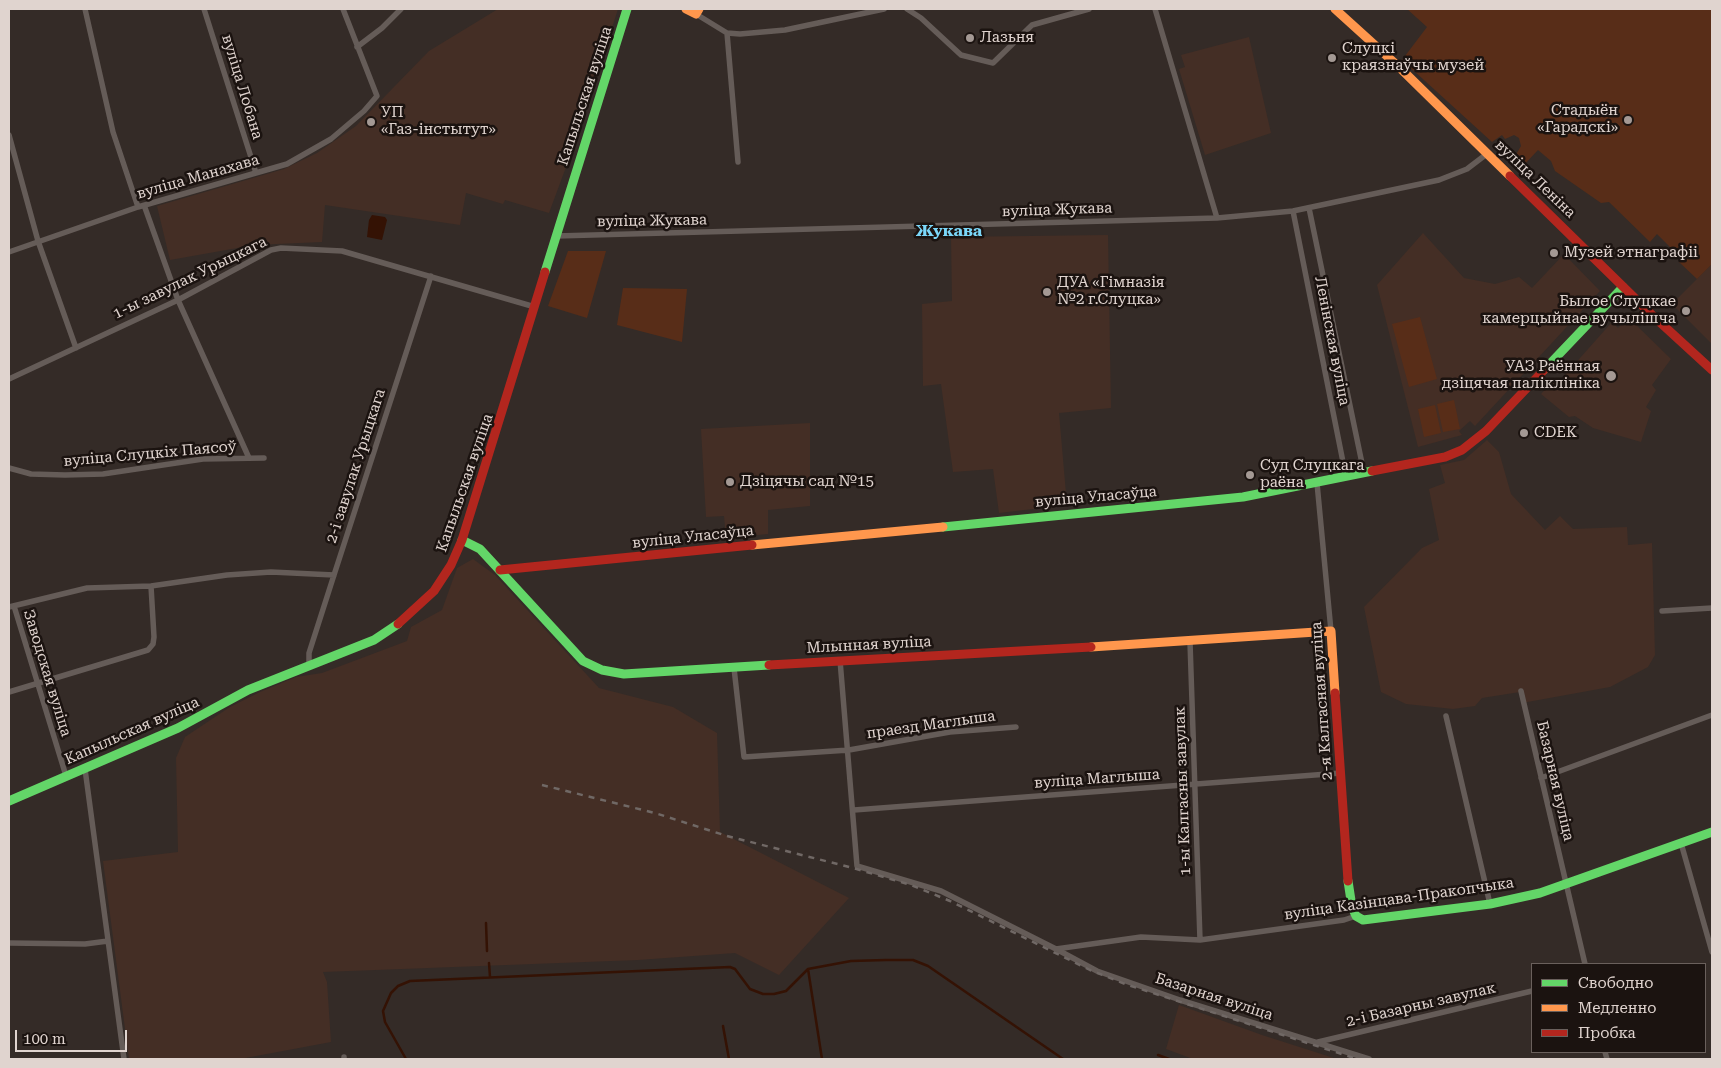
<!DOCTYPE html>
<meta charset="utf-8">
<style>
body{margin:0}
#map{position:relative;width:1721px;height:1068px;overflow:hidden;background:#342b27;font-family:"Roboto Serif",serif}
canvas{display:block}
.frame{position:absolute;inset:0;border:10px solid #e0d4cf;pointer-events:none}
.legend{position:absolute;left:1531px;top:963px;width:175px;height:90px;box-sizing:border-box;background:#1b1310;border:1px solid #6a605c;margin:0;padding:6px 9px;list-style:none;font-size:15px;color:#e0d4cf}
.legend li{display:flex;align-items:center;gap:10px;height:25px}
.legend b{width:25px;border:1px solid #6a605c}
.scale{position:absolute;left:15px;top:1030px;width:112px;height:22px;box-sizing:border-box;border:2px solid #e0d4cf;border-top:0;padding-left:6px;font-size:15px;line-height:18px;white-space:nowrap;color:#e0d4cf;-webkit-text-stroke:4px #1b1310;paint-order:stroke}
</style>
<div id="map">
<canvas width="1721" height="1068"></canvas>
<div class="frame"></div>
<ul class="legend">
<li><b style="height:6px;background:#63d668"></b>Свободно</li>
<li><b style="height:6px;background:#ff974d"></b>Медленно</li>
<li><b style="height:6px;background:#b3261e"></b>Пробка</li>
</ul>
<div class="scale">100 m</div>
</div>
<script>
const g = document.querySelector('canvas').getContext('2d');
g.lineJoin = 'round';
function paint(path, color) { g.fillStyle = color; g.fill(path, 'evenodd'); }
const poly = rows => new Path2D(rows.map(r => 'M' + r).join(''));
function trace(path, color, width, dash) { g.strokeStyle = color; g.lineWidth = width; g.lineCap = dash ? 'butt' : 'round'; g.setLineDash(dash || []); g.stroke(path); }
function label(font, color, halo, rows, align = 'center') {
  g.font = font + ' "Roboto Serif",serif'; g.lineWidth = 5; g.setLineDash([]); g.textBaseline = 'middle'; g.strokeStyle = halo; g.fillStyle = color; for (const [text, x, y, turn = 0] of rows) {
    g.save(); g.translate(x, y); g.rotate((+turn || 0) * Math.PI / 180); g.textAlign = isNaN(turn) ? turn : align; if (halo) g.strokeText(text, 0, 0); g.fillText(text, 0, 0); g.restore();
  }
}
const built = poly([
 [498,9,618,9,579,132,549,213,505,200,503,204,466,193,460,225,325,205,322,242,254,245,170,260,157,206,284,169,317,153,356,126,429,51],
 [1249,37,1271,133,1205,155,1179,69,1185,67,1181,55],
 [1423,233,1464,278,1495,284,1519,277,1532,288,1564,254,1600,291,1475,426,1470,421,1459,431,1462,435,1418,447,1377,285],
 [1108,235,1111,408,1059,413,1067,505,999,513,993,469,953,472,941,384,923,386,922,304,952,301,951,237],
 [1712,264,1712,344,1672,304],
 [1628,317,1671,359,1652,385,1656,390,1646,407,1651,411,1641,442,1593,428,1575,416,1569,417,1541,394,1552,382,1556,385,1612,322,1618,328],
 [810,423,810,506,768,510,768,534,726,538,724,516,706,517,701,429],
 [1487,440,1499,452,1511,494,1545,530,1560,516,1573,529,1627,527,1628,545,1652,543,1655,655,1648,667,1610,687,1522,703,1520,692,1482,698,1475,706,1453,709,1406,704,1381,692,1364,607,1422,548,1439,540,1429,489,1445,483,1440,465,1464,460],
 [473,559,495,575,599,688,673,707,717,733,720,832,849,898,779,975,735,953,638,960,323,972,327,982,331,1042,240,1059,129,1059,103,861,178,852,176,758,185,737,230,707,260,692,296,677,322,673,407,641,411,627,442,610,457,568],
 [1179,1005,1262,1035,1337,1059,1193,1059,1166,1049]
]);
const green = poly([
 [1407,9,1712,9,1712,264,1697,279,1679,262,1682,259,1657,234,1650,242,1609,202,1601,203,1555,171,1551,161,1538,150,1523,166,1514,158,1521,146,1519,138,1514,135,1505,139,1502,135,1492,142,1402,60,1427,27],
 [568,251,606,251,587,318,548,306],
 [623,288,687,289,682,342,617,325],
 [1420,317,1437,379,1409,387,1392,324],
 [1454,400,1460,429,1443,432,1437,404],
 [1435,405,1441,433,1424,437,1418,409]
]);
const water = poly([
 [372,215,385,217,387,220,382,240,367,237,369,220]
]);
const stream = poly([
 [486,923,487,951],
 [489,963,490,977],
 [808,969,822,1059],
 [723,1026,729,1059],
 [1158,1055,1169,1059],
 [406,1059,385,1022,383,1011,391,993,398,986,410,981,730,967,735,969,750,989,763,994,774,994,786,991,808,969,851,961,886,960,913,960,928,966,1063,1059]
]);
const street = poly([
 [85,9,113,132,138,207],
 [204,9,256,173],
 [907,9,921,18,961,55,993,63,1032,25,1089,9],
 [1155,9,1217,218],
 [696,14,727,33,740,34,785,30,884,9],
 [727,33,738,162],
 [357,47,382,28,401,9],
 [9,135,38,241,76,348],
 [144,205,178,300,249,458],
 [1309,208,1364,473],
 [1293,211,1346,477],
 [556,236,1217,218,1293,211,1439,180,1467,169,1488,153],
 [9,252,138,207,287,164,331,139,364,111,377,96,343,9],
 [9,379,178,300,271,250,281,248,342,251,535,307],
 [9,468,31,474,65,475,103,474,203,459,264,458],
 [1317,483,1331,631],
 [14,606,66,776],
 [9,607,87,588,151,586,227,575,271,572,334,575],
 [1662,611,1712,608],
 [1190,642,1200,940],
 [840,660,857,866,941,891,1056,949,1141,937,1200,940,1344,920,1356,916],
 [309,664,309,653,334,575,431,276],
 [734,668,744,757,849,750,950,732,1016,727],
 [1521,691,1585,964],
 [9,692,148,650,153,644,154,637,151,586],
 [1446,716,1490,904],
 [85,769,124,1059],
 [1541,778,1712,715],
 [854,810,1341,773],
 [1681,843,1712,952],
 [9,943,85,944,108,941],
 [1056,949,1097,971,1180,1000,1369,1059],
 [1318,1042,1532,991],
 [1605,1052,1607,1059],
 [344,1057,344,1059]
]);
const fast = poly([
 [545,272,627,9],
 [1544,370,1623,287],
 [943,527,1243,497,1372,471],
 [462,540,480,549,583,661,602,670,624,674,769,665],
 [9,801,178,728,248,690,374,640,398,624],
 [1348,881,1352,907,1356,916,1363,920,1490,904,1540,893,1712,832]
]);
const slow = poly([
 [686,9,696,14,699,9],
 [1335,9,1399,67,1510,176],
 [752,545,943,527],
 [1091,647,1331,631,1335,693]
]);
const jam = poly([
 [1510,176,1652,315,1712,370],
 [1372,471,1445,457,1462,450,1486,431,1544,370],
 [500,570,752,545],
 [398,624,434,591,451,565,462,540,545,272],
 [769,665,1091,647],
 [1335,693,1348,881]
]);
const rail = poly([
 [542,785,655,813,727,836,853,868,911,885,950,901,1090,970,1125,984,1357,1059]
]);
const markers = [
 [970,38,5,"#a49994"],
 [1332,58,5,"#a49994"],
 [1628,120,5,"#a49994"],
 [371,122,5,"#a49994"],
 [1554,253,5,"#a49994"],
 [1047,292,5,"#a49994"],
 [1686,311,5,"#a49994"],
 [1611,376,6,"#a49994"],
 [1524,433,5,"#a49994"],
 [1250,475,5,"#a49994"],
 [730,482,5,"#a49994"]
];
const poiNames = [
 ["Лазьня",980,38],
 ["Слуцкі",1342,49],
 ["краязнаўчы музей",1342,66],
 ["Стадыён",1618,111,"right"],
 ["«Гарадскі»",1618,128,"right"],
 ["УП",381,113],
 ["«Газ-інстытут»",381,130],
 ["Музей этнаграфіі",1564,253],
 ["ДУА «Гімназія",1057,283],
 ["№2 г.Слуцка»",1057,300],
 ["Былое Слуцкае",1676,302,"right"],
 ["камерцыйнае вучылішча",1676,319,"right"],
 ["УАЗ Раённая",1600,367,"right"],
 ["дзіцячая паліклініка",1600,384,"right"],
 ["CDEK",1534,433],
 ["Суд Слуцкага",1260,466],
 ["раёна",1260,483],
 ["Дзіцячы сад №15",740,482]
];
const streetNames = [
 ["вуліца Лобана",242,87,73],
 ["Капыльская вуліца",585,96,-72],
 ["вуліца Манахава",198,177,-16],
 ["вуліца Леніна",1535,179,44],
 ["вуліца Жукава",1057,210,-2],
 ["вуліца Жукава",652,221,-1],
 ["1-ы завулак Урыцкага",190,278,-26],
 ["Ленінская вуліца",1332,341,79],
 ["вуліца Слуцкіх Паясоў",150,454,-5],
 ["2-і завулак Урыцкага",356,466,-72],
 ["Капыльская вуліца",465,483,-71],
 ["вуліца Уласаўца",1096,497,-5],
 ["вуліца Уласаўца",693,537,-6],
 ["Млынная вуліца",869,645,-3],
 ["Заводская вуліца",47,673,73],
 ["2-я Калгасная вуліца",1322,701,-94],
 ["праезд Маглыша",931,725,-8],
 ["Капыльская вуліца",132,731,-24],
 ["вуліца Маглыша",1097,779,-4],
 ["Базарная вуліца",1555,781,77],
 ["1-ы Калгасны завулак",1183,791,-92],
 ["вуліца Казінцава-Пракопчыка",1399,899,-8],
 ["Базарная вуліца",1214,997,18],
 ["2-і Базарны завулак",1421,1005,-13]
];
const neighbourhoodNames = [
 ["Жукава",949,231]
];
paint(built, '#442e25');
paint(green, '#582d18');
paint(water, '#341204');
trace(stream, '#341204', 2.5);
trace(street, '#655c58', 5.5);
trace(fast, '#63d668', 9);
trace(slow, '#ff974d', 9);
trace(jam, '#b3261e', 9);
trace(rail, '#706865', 2.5, [6, 6]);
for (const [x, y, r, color] of markers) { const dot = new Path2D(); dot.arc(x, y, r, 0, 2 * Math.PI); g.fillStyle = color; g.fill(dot); trace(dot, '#1b1310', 2); }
label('15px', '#e0d4cf', '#1b1310', poiNames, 'left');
label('15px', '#e0d4cf', '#1b1310', streetNames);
label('bold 16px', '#7bd7f9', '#1b1310', neighbourhoodNames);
</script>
